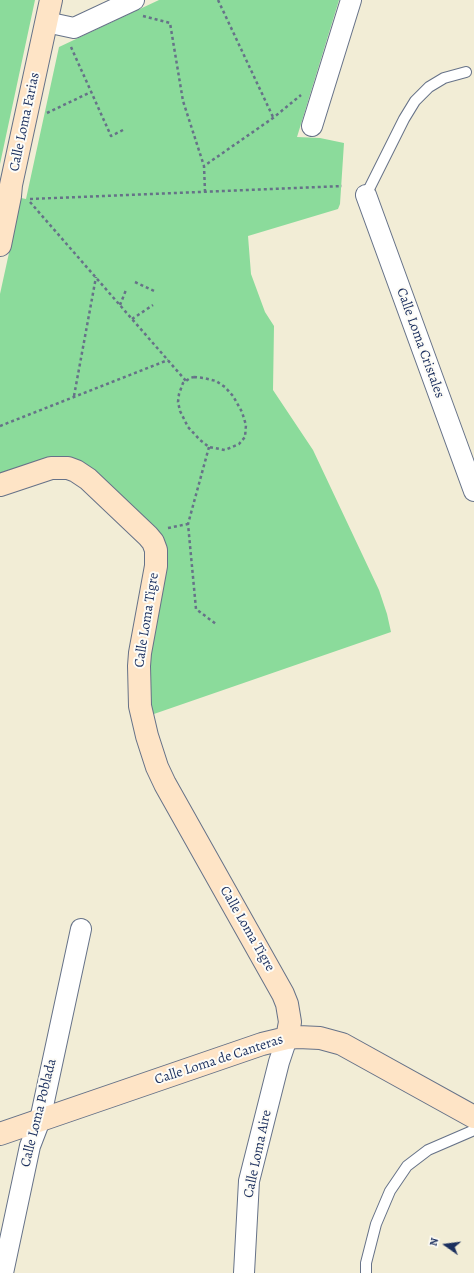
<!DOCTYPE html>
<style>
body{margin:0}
#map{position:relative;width:474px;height:1273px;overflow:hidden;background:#f2edd6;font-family:Alegreya,serif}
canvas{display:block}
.north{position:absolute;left:426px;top:1225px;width:40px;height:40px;-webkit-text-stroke:3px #fdfcf7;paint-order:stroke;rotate:284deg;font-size:11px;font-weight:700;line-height:16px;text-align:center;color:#1b2f5e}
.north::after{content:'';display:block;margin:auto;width:14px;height:18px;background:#1b2f5e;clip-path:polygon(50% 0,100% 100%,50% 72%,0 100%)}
</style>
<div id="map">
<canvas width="474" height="1273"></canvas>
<div class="north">N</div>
</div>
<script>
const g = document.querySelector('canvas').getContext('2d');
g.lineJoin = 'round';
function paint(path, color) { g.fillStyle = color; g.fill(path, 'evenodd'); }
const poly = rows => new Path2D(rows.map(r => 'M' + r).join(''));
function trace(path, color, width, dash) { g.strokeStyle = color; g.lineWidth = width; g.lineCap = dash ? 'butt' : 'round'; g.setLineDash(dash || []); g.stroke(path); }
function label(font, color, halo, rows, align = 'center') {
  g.font = font + ' Alegreya,serif'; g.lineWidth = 4; g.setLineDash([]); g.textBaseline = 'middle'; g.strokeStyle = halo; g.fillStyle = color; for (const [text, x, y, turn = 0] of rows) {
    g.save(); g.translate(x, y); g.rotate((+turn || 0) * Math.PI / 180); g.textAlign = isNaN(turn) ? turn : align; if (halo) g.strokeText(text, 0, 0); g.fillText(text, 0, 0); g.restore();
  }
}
const green = poly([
 [0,0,35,0,0,164],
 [159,0,339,0,297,137,320,138,344,143,340,204,338,209,248,236,251,274,265,312,274,326,273,390,313,450,379,590,387,614,391,632,151,715,145,678,163,567,93,474,0,477,0,294,21,198,26,199,59,47]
]);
const path = poly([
 [218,0,273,117],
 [143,16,170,23,183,101,204,166],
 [71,47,111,136,125,129],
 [47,113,91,92],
 [205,192,204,166,273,118,301,95],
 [30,199,342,186],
 [30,202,186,381],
 [135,282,154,291],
 [120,305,126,290],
 [132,319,153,305],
 [194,377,204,378,216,381,225,387,233,396,242,412,246,425,245,437,239,444,225,450,209,447,200,440,188,427,180,411,178,402,179,394,183,383,190,378,194,377],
 [74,396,96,277],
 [0,426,168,360],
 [209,447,188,524,196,609,216,624],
 [168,528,188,524]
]);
const lane = poly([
 [366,195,404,119,415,101,429,87,444,78,466,72],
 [366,1273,366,1263,376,1224,390,1191,407,1166,428,1150,472,1131,474,1129]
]);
const street = poly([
 [46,22,74,28,134,0],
 [312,126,351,0],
 [366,195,474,491],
 [3,1273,30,1146,40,1120,81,929],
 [244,1273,249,1181,279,1062,287,1038]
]);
const secondary = poly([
 [0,245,10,196,11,185,51,0],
 [0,485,51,468,68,468,76,471,88,479,148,536,153,542,156,550,156,566,140,653,139,666,140,706,147,736,157,767,165,784,283,994,287,1004,290,1022,287,1038],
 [0,1134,262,1044,287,1038,298,1037,320,1038,342,1044,474,1117]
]);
const streetNames = [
 ["Calle Loma Farias",25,122,-78],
 ["Calle Loma Cristales",420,343,70],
 ["Calle Loma Tigre",147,620,-81],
 ["Calle Loma Tigre",247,929,60],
 ["Calle Loma de Canteras",219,1060,-18],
 ["Calle Loma Poblada",39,1113,-76],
 ["Calle Loma Aire",258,1154,-78]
];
paint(green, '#8bdb9b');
trace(lane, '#667288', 12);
trace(street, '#667288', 22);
trace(secondary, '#667288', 24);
trace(path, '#667288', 2.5, [3, 3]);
trace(lane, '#fff', 10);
trace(street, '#fff', 20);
trace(secondary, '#fee4c6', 22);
label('14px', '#1b2f5e', '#fdfcf7', streetNames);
</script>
